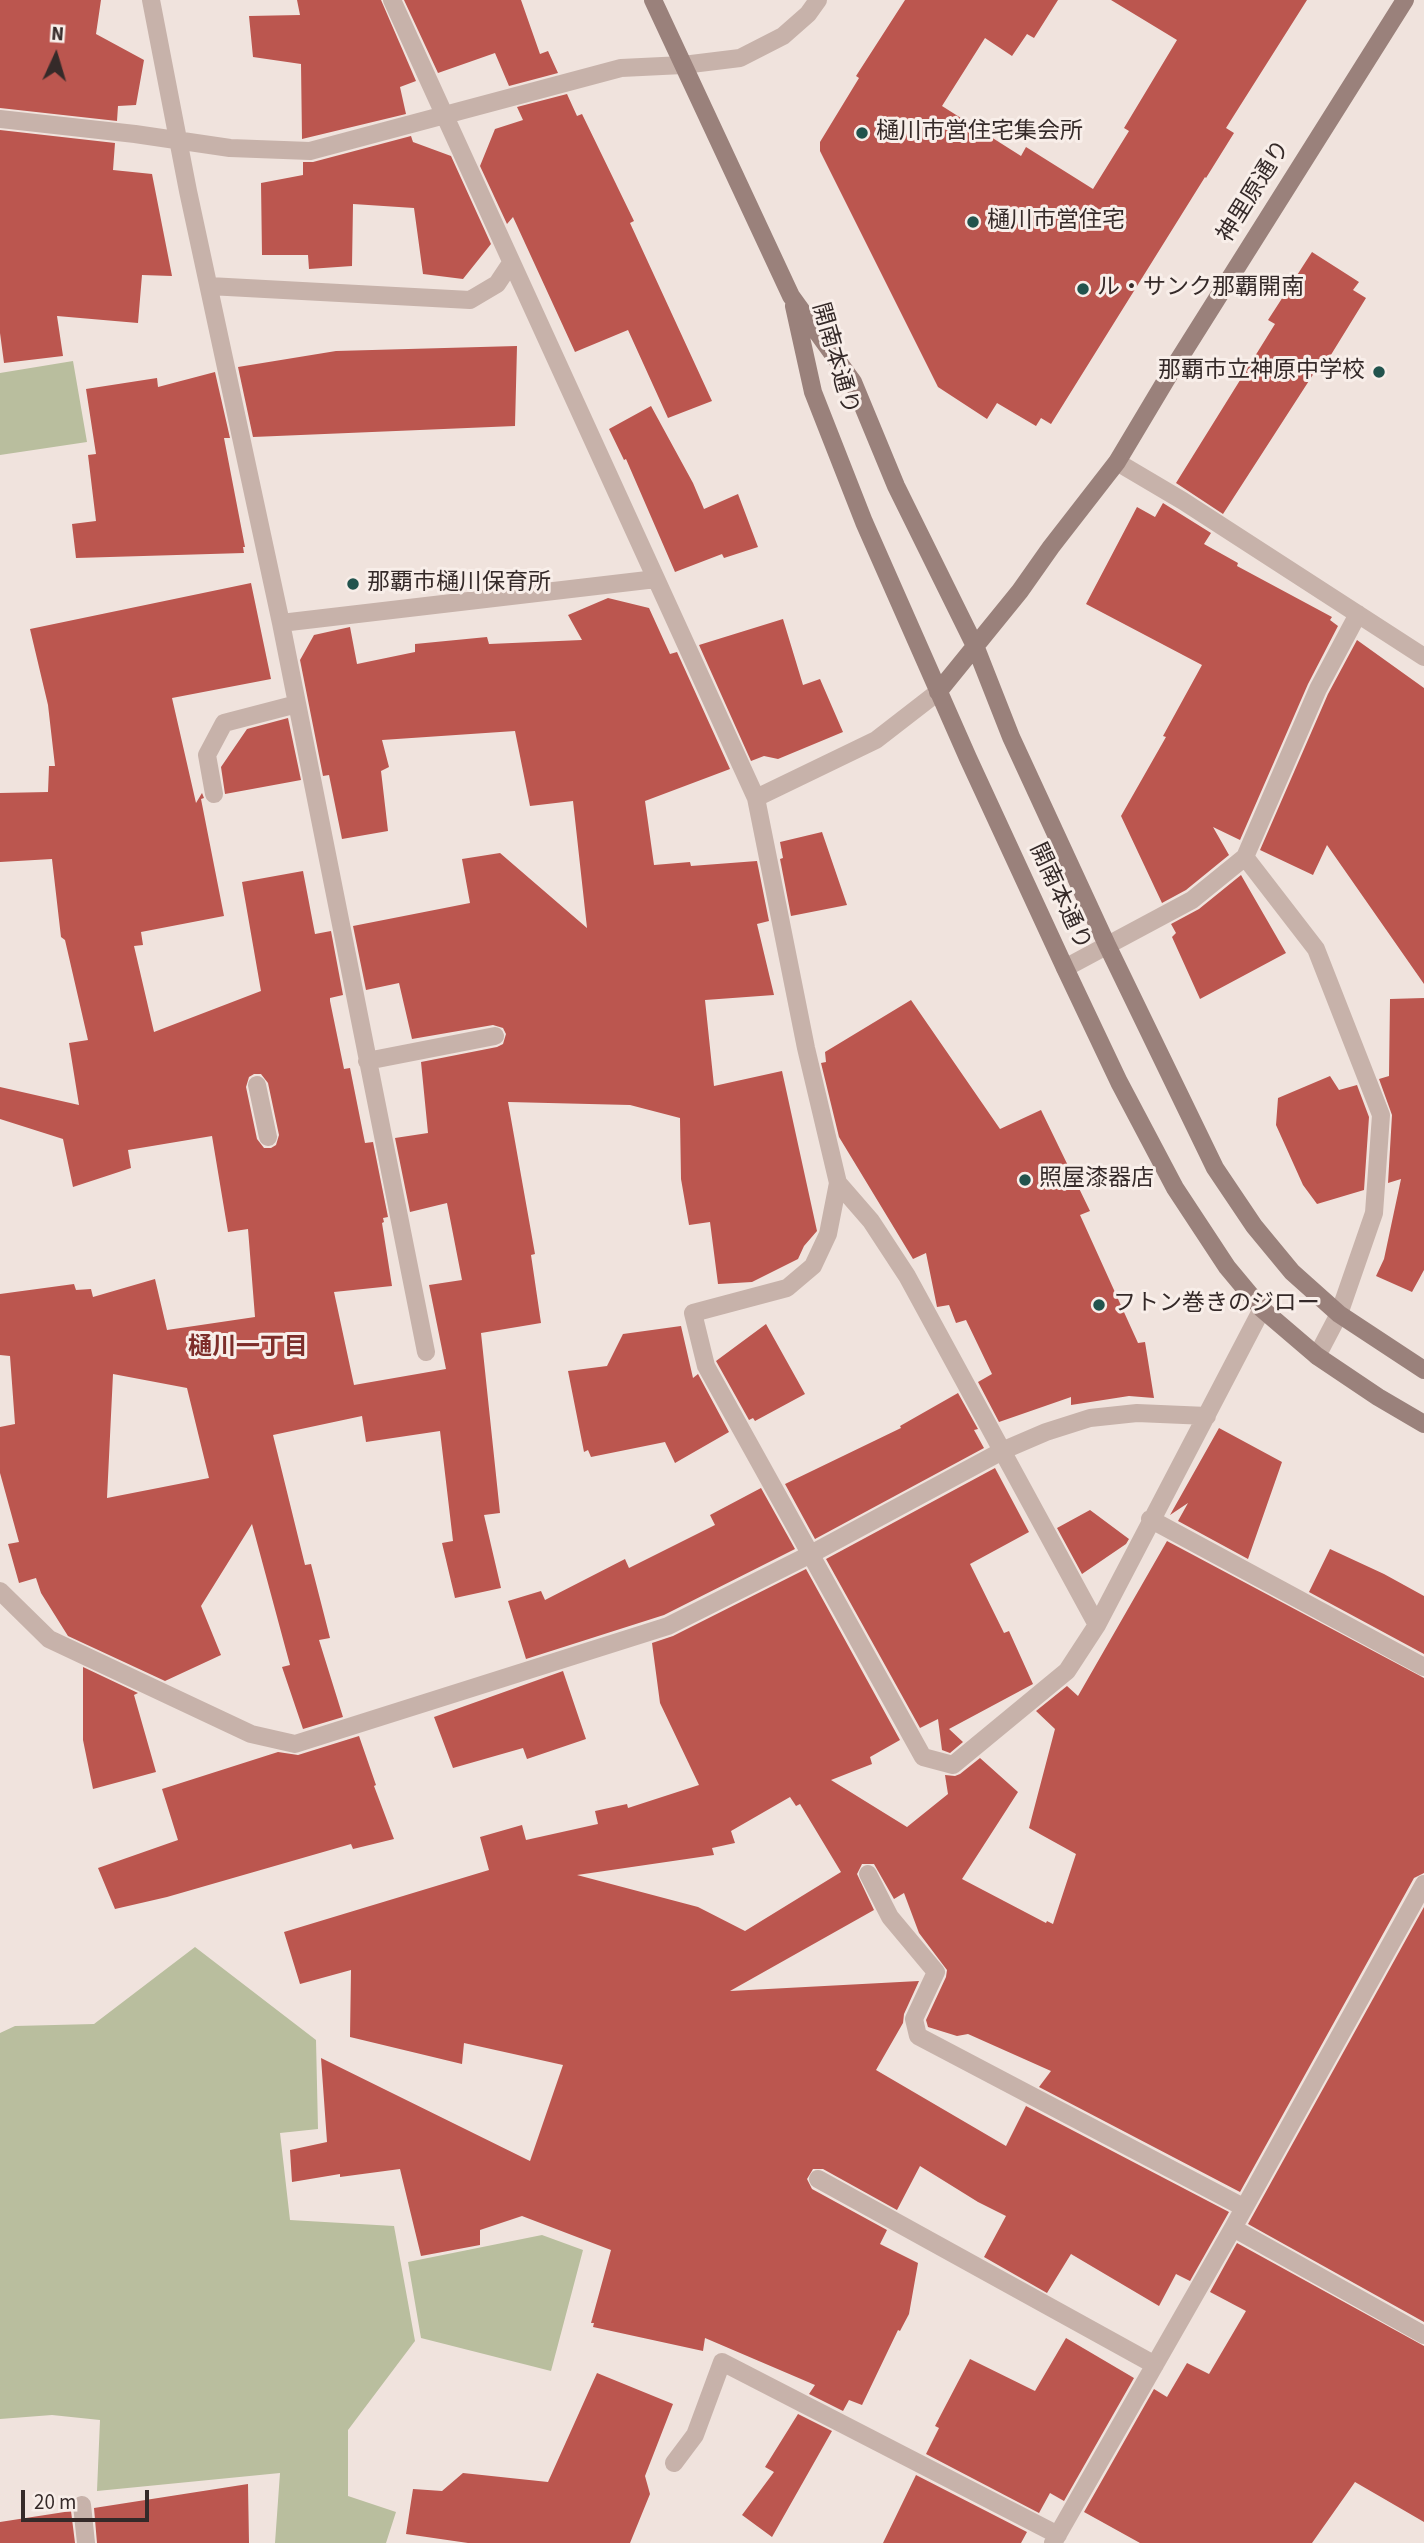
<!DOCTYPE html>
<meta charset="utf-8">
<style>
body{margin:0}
#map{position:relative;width:1424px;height:2543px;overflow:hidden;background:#f0e3dd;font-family:"Source Sans 3",sans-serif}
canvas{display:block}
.north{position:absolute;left:21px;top:21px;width:70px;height:70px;-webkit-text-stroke:5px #f8eee9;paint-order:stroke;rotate:4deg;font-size:19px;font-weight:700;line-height:28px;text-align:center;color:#352a29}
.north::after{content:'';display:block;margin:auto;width:24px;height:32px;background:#352a29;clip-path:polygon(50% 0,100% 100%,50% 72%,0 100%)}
.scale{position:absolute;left:21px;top:2490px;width:128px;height:32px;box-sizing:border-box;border:4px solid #352a29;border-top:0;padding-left:9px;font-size:21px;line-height:24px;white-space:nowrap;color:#352a29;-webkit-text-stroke:5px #f8eee9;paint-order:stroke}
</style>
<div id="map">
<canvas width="1424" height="2543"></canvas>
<div class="north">N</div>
<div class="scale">20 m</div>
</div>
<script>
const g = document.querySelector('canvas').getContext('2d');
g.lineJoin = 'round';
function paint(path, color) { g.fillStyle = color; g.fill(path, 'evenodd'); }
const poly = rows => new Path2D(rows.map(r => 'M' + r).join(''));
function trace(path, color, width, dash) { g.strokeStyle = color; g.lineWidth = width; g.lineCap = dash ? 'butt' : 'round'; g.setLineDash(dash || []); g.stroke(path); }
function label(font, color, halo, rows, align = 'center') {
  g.font = font + ' "Source Sans 3","Noto Sans JP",sans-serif'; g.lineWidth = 6; g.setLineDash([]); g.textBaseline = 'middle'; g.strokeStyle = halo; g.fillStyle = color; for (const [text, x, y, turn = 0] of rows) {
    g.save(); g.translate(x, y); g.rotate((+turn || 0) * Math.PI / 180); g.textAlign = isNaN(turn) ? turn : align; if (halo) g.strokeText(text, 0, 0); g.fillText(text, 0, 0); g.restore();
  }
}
const green = poly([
 [73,361,87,442,0,455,0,373],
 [195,1947,316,2040,318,2129,280,2133,290,2220,394,2226,415,2341,348,2430,348,2496,396,2512,386,2543,275,2543,280,2473,97,2491,100,2420,52,2415,0,2419,0,2033,15,2026,94,2024],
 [542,2235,583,2250,551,2371,421,2338,408,2262]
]);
const building = poly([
 [0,0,101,0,96,34,144,60,136,105,118,106,117,121,0,108],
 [297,0,381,0,416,81,400,87,406,114,302,139,301,64,253,57,249,16,300,15],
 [404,0,521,0,540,54,548,51,558,73,509,86,495,53,438,73],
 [905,0,1058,0,1034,38,1027,34,1012,56,985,38,942,106,1021,156,1026,147,1093,189,1129,131,1124,128,1177,40,1111,0,1307,0,1226,128,1234,133,1206,178,1205,177,1051,424,1041,418,1036,426,997,403,987,419,938,387,820,151,820,142,859,78,856,76],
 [567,94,577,116,582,114,634,221,630,223,712,401,668,418,628,330,575,352,513,217,507,224,480,166,495,129,523,120,517,107],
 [0,130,115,143,113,170,152,174,172,276,142,275,138,323,57,316,63,356,4,363,0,333],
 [411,136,413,142,451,156,491,244,463,279,423,274,414,208,353,204,352,266,309,269,308,255,262,255,261,183,303,175,303,162,313,162],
 [1312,252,1359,282,1353,290,1366,298,1329,358,1325,356,1223,514,1176,483,1275,324,1268,320],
 [517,346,515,426,253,437,238,367,336,351],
 [215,372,230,438,224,438,245,547,243,547,244,553,76,558,72,524,96,521,88,455,96,454,86,389,157,378,158,387],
 [651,406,693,483,704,509,738,494,758,547,724,558,722,554,675,572,626,459,624,460,609,429],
 [1163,503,1211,533,1204,544,1238,563,1237,566,1332,617,1330,620,1338,626,1308,684,1240,840,1213,827,1229,855,1186,890,1162,903,1121,816,1166,737,1163,736,1202,665,1086,604,1137,507,1155,517],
 [251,583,271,679,172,698,196,803,202,793,204,798,201,799,224,916,141,932,143,945,134,946,154,1032,261,991,242,882,303,871,315,934,331,931,343,995,330,998,330,1001,344,1069,350,1068,365,1143,373,1142,388,1217,383,1218,384,1222,382,1223,392,1286,334,1292,354,1385,446,1369,429,1285,462,1280,447,1203,410,1212,395,1138,428,1133,421,1062,497,1047,503,1044,506,1034,503,1028,493,1025,412,1039,399,983,366,990,353,926,470,903,462,859,500,853,587,928,573,801,530,806,515,731,382,740,389,767,381,771,388,831,342,839,329,775,323,776,300,660,314,635,350,627,357,664,415,652,415,644,487,637,489,644,582,640,568,615,608,598,649,608,670,654,677,652,730,769,645,801,654,865,690,862,691,866,757,861,769,921,757,924,774,995,705,1000,714,1086,782,1071,817,1231,804,1246,798,1259,752,1282,718,1284,710,1222,689,1225,681,1179,680,1118,630,1105,508,1102,535,1254,531,1255,541,1323,481,1333,500,1513,484,1515,501,1588,455,1598,442,1543,453,1541,440,1431,366,1442,362,1416,273,1435,305,1565,311,1564,320,1599,330,1638,319,1640,343,1717,303,1729,282,1667,290,1665,252,1524,201,1606,221,1655,165,1681,68,1636,41,1593,36,1578,19,1583,8,1544,19,1542,0,1473,0,1427,15,1424,10,1356,0,1355,0,1294,74,1284,76,1290,91,1289,93,1297,155,1279,167,1330,255,1317,248,1229,228,1232,212,1136,128,1150,131,1168,73,1187,63,1139,0,1119,0,1087,79,1105,69,1043,88,1040,65,940,61,937,52,859,0,862,0,793,48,792,49,766,55,766,48,705,30,629],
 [254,1074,261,1074,268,1083,279,1135,276,1145,271,1148,264,1148,257,1139,246,1087,249,1077],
 [113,1374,187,1388,209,1478,107,1498],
 [783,619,803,685,820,679,843,732,778,759,764,756,751,761,699,645],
 [1357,640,1424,688,1424,984,1327,845,1313,875,1260,850,1328,694],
 [288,718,301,780,225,794,221,767,247,729],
 [822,832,847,905,791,916,780,859,783,858,780,842],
 [1241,875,1286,953,1200,999,1172,937,1176,933,1171,924,1199,909],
 [1424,998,1424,1270,1412,1292,1376,1276,1384,1259,1401,1179,1388,1183,1392,1115,1379,1079,1389,1076,1390,999],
 [911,1000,1000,1129,1041,1110,1090,1211,1080,1215,1138,1343,1145,1342,1154,1398,1129,1396,1071,1405,1071,1397,999,1422,978,1382,992,1374,966,1320,956,1323,949,1305,937,1307,926,1253,913,1259,839,1137,821,1063,826,1062,825,1052],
 [1330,1076,1339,1090,1357,1085,1369,1117,1364,1190,1317,1204,1303,1185,1276,1125,1278,1098],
 [766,1324,805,1394,755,1421,753,1418,749,1420,716,1361],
 [681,1326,693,1378,698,1374,729,1432,675,1463,665,1442,591,1457,588,1450,584,1452,568,1371,607,1366,623,1334],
 [958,1393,978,1429,974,1430,984,1448,815,1539,785,1484,901,1428,900,1426],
 [1219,1428,1282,1462,1248,1559,1178,1521,1188,1503,1170,1515],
 [995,1468,1029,1532,970,1564,1004,1633,1009,1631,1033,1684,949,1729,963,1742,950,1753,942,1750,938,1719,920,1728,826,1559],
 [761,1488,795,1549,664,1615,526,1659,508,1601,541,1591,545,1600,625,1559,629,1568,715,1525,710,1515],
 [1090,1510,1129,1539,1126,1544,1082,1574,1057,1528],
 [1167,1541,1424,1678,1424,1873,1414,1878,1240,2192,1039,2087,1051,2071,968,2034,957,2036,928,2027,926,2020,946,1977,947,1970,919,1933,904,1893,894,1899,874,1864,862,1864,857,1874,874,1910,730,1991,919,1981,904,2014,903,2023,876,2070,1006,2146,1026,2106,1229,2212,1190,2281,1176,2274,1159,2306,1071,2254,1047,2293,984,2257,1006,2216,978,2202,920,2166,897,2210,823,2169,813,2169,807,2179,812,2189,887,2230,880,2244,918,2263,909,2314,900,2331,898,2330,862,2405,849,2400,843,2411,809,2394,815,2385,705,2338,703,2351,593,2327,594,2323,591,2323,611,2250,522,2216,480,2230,480,2245,421,2256,400,2169,340,2177,340,2174,292,2182,290,2150,327,2142,321,2058,530,2161,563,2065,464,2043,462,2064,350,2037,351,1970,300,1984,284,1932,489,1870,480,1837,522,1825,526,1840,598,1824,595,1811,627,1804,628,1808,699,1785,660,1703,652,1643,673,1636,806,1569,900,1740,870,1757,872,1764,831,1780,907,1827,948,1794,945,1775,955,1776,960,1774,980,1758,1018,1792,962,1879,1046,1923,1047,1921,1053,1924,1076,1854,1029,1828,1055,1729,1036,1711,1067,1686,1078,1696],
 [790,1797,796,1806,800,1804,841,1872,745,1931,698,1907,577,1875,714,1855,712,1848,735,1843,731,1831],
 [1330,1549,1384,1574,1424,1596,1424,1654,1309,1592],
 [83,1667,138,1693,134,1695,156,1772,93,1789,83,1740],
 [563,1671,586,1739,527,1759,523,1748,453,1768,434,1717],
 [359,1736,376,1785,374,1786,394,1839,353,1849,351,1844,167,1897,115,1909,98,1868,178,1840,162,1789,278,1752,298,1755],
 [1424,1907,1424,2322,1248,2224],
 [1237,2243,1424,2346,1424,2522,1355,2482,1312,2543,1140,2543,1084,2512,1154,2389,1167,2397,1187,2363,1209,2374,1246,2311,1210,2292],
 [1066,2338,1134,2378,1064,2501,1050,2493,1039,2513,926,2454,939,2428,935,2426,970,2359,1035,2391],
 [597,2373,673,2404,645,2476,650,2494,630,2543,468,2543,406,2534,413,2489,442,2491,463,2473,548,2482],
 [798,2414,832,2431,772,2537,742,2515,774,2472,765,2467],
 [916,2475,1027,2532,1021,2543,883,2543],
 [248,2484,249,2543,97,2543,94,2508],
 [71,2511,75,2543,0,2543,0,2522]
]);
const street = poly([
 [151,0,188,191,281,623,426,1352],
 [392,0,756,798,806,1048,838,1183,828,1234,813,1266,787,1288,693,1313,706,1366,923,1757,953,1765,1067,1671,1097,1625,1262,1309],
 [0,119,135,134,230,148,310,151,621,68,683,65,740,58,783,36,808,14,818,0],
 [209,286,470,300,497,284,511,263],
 [1117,462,1183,501,1424,657],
 [281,623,656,579],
 [214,794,207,755,224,723,297,704],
 [756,798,876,740,938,692],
 [1245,857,1316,949,1381,1115,1374,1213,1339,1314,1317,1356],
 [1065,968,1192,900,1245,857,1318,689,1358,614],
 [367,1061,495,1036],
 [257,1085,268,1137],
 [838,1183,871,1221,907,1276,1097,1625],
 [1150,1519,1424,1667],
 [0,1591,49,1639,251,1734,295,1744,668,1626,811,1554,1004,1450,1046,1432,1090,1418,1137,1413,1207,1416],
 [868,1874,890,1917,936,1972,914,2019,918,2036,1243,2207],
 [818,2179,1155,2365],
 [1233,2228,1424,2335],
 [674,2463,695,2435,722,2362,1058,2535],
 [82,2505,86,2543],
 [1053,2543,1233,2228,1424,1884]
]);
const secondary = poly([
 [653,0,791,296,853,382,896,486,976,648,1011,737,1107,945,1215,1168,1254,1226,1292,1272,1339,1314,1424,1370],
 [794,306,813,392,864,522,968,758,1065,968,1119,1082,1175,1188,1227,1267,1262,1309,1317,1356,1378,1397,1424,1424],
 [938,692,1020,591,1051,547,1117,462,1169,375,1405,0]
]);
const markers = [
 [862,133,7,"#22534d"],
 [973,222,7,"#22534d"],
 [1083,289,7,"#22534d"],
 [1379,372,7,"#22534d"],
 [353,584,7,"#22534d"],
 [1025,1180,7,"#22534d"],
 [1099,1305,7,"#22534d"]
];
const poiNames = [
 ["樋川市営住宅集会所",876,133],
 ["樋川市営住宅",987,222],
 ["ル・サンク那覇開南",1097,289],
 ["那覇市立神原中学校",1365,372,"right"],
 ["那覇市樋川保育所",367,584],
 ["照屋漆器店",1039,1180],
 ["フトン巻きのジロー",1113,1305]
];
const streetNames = [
 ["神里原通り",1255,192,-58],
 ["開南本通り",834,359,74],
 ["開南本通り",1059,897,65]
];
const neighbourhoodNames = [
 ["樋川一丁目",248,1349]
];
paint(green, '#b9be9e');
paint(building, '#bb564f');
trace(street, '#c7b2aa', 18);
trace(secondary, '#9a817b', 18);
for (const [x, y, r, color] of markers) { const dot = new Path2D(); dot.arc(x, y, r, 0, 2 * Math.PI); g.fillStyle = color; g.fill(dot); trace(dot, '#f8eee9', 2.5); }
label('23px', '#352a29', '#f8eee9', poiNames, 'left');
label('23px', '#352a29', '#f8eee9', streetNames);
label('bold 24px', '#7d2d29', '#f8eee9', neighbourhoodNames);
</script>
